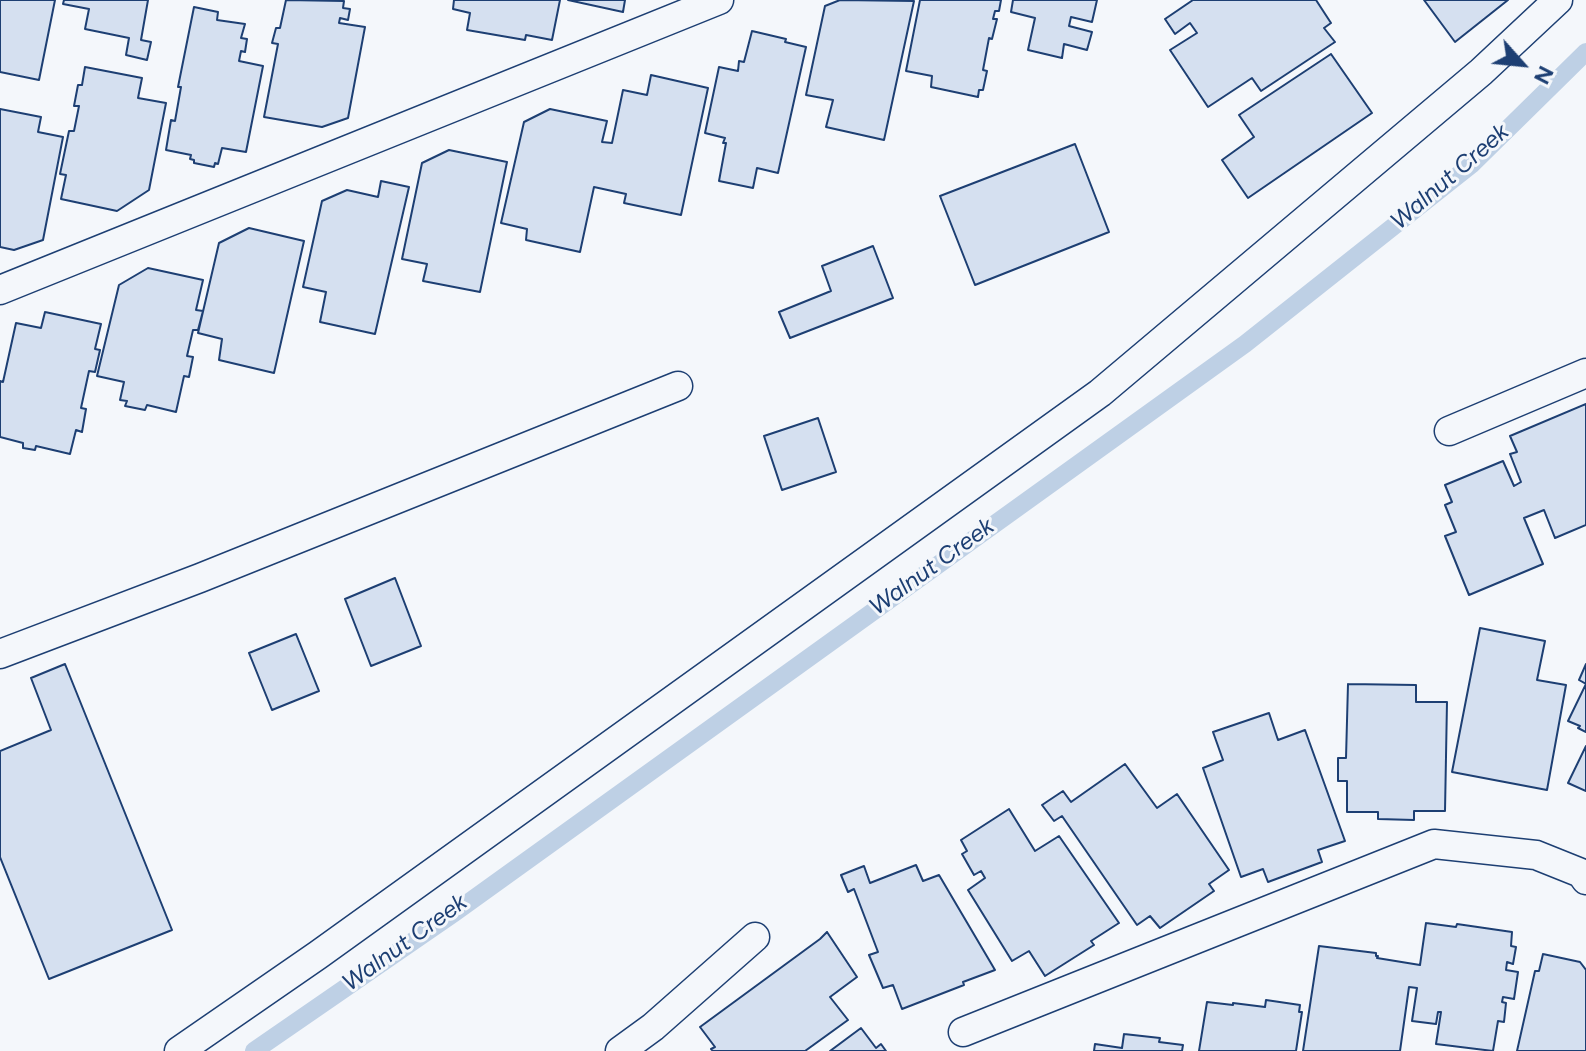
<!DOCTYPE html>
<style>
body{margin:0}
#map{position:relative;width:1586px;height:1051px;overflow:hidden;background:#f4f7fb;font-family:Figtree,sans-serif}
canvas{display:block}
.north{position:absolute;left:1482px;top:24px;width:80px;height:80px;-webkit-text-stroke:6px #f4f7fb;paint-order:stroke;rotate:117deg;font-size:22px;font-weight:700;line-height:32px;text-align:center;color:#1d3f73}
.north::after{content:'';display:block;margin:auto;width:28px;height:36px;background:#1d3f73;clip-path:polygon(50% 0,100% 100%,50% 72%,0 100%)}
</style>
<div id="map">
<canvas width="1586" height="1051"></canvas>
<div class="north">N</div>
</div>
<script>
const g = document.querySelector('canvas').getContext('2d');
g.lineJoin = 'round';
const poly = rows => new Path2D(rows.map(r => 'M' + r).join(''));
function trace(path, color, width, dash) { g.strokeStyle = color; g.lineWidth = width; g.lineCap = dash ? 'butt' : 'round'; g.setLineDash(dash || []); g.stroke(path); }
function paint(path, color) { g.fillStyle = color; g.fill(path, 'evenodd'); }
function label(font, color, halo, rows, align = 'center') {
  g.font = font + ' Figtree,sans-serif'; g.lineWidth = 6; g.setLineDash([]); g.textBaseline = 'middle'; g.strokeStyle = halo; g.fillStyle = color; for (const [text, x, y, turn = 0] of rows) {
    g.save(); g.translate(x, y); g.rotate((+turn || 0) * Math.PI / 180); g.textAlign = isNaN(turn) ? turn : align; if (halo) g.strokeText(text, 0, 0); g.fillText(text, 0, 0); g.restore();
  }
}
const stream = poly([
 [254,1051,454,913,1245,344,1471,165,1586,52]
]);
const building = poly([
 [0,0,55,0,39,80,0,72,0,0],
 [64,0,148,0,141,40,151,42,147,60,126,55,129,38,85,29,89,9,63,4,64,0],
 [286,0,344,1,343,8,350,9,348,20,340,18,339,23,365,27,348,118,322,127,264,117,278,44,272,43,276,28,280,28,286,0],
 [454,0,560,0,552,40,526,35,525,40,467,30,470,13,453,9,454,0],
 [568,0,625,0,623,12,568,0],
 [840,0,914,1,884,140,826,127,833,100,806,95,825,6,840,0],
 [920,0,1001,0,999,11,995,11,993,19,997,19,992,39,989,38,983,70,987,71,983,90,979,90,978,97,931,87,932,76,906,71,920,0],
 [1013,0,1097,0,1092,22,1071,17,1069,26,1092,32,1087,50,1064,44,1062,58,1028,50,1035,18,1011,12,1013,0],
 [1193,0,1316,0,1331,23,1324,28,1335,42,1261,91,1252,78,1208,107,1170,50,1197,33,1190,23,1175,34,1165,19,1193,0],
 [1424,0,1508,0,1455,42,1424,0],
 [194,7,218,12,217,20,245,24,241,38,247,39,245,52,241,51,239,61,263,66,246,152,222,148,218,164,215,163,214,167,194,163,194,160,190,159,191,155,166,150,171,120,175,121,181,87,178,87,194,7],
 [752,31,786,39,785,42,806,47,778,173,757,168,753,188,719,181,726,143,723,143,725,138,705,133,719,67,738,71,739,61,744,62,752,31],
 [1331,54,1372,113,1248,198,1222,160,1254,137,1239,115,1331,54],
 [85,67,142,78,138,98,166,103,149,190,117,211,61,199,66,175,60,174,69,131,74,131,79,106,74,106,78,85,82,85,85,67],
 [651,75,708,88,681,215,624,203,626,194,594,187,580,252,526,240,527,229,501,223,524,122,550,109,607,121,602,142,612,143,623,90,647,95,651,75],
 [0,109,41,117,38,132,63,137,43,240,14,250,0,247,0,109],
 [1075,144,1109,232,975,285,940,196,1075,144],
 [449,150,507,162,480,292,423,281,427,264,402,259,422,163,449,150],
 [381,181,409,187,375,334,320,322,326,292,303,287,322,201,347,190,378,197,381,181],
 [249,228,304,241,274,373,219,360,222,339,198,333,219,243,249,228],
 [873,246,893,298,790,338,779,312,831,291,822,266,873,246],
 [148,268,203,280,196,310,203,311,198,330,193,330,187,356,193,357,189,377,184,376,176,412,147,405,145,410,125,406,127,401,120,400,124,382,97,376,119,285,148,268],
 [45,312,101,324,95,349,100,350,95,372,89,371,81,408,86,409,82,432,76,430,70,454,36,446,35,450,23,448,23,443,0,437,0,381,3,382,16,323,41,328,45,312],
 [1586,404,1586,525,1555,538,1544,510,1524,518,1543,564,1469,595,1445,536,1456,532,1445,505,1452,502,1445,485,1503,461,1514,486,1521,482,1510,454,1517,452,1510,436,1586,404],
 [818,418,836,472,782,490,764,436,818,418],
 [395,578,421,646,371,666,345,599,395,578],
 [1480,628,1545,641,1537,680,1566,685,1547,790,1452,772,1480,628],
 [296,634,319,691,272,710,249,653,296,634],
 [65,664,172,930,49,979,0,857,0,751,51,730,31,678,65,664],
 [1586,664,1586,684,1579,680,1586,664],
 [1348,684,1416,685,1416,702,1447,702,1445,811,1414,811,1414,820,1378,819,1378,812,1347,812,1347,781,1338,781,1338,758,1346,758,1348,684],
 [1586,684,1586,732,1578,728,1580,726,1568,721,1586,684],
 [1269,713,1278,740,1305,730,1345,841,1318,850,1322,862,1268,882,1263,869,1241,877,1203,768,1223,760,1213,732,1269,713],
 [1586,746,1586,791,1568,783,1586,746],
 [1125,764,1157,808,1177,794,1229,870,1209,884,1214,891,1160,928,1150,916,1137,925,1062,816,1054,821,1042,805,1063,791,1071,802,1125,764],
 [1009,809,1035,851,1059,836,1119,923,1091,941,1094,945,1045,976,1029,951,1012,961,968,890,985,878,981,871,974,875,962,854,967,851,961,840,1009,809],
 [916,865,923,881,939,875,995,970,963,982,964,985,902,1009,893,985,883,988,869,955,878,952,854,889,848,892,841,875,864,866,870,883,916,865],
 [1426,923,1456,927,1457,924,1512,932,1511,946,1516,947,1513,964,1507,962,1506,970,1518,972,1514,999,1503,997,1502,1002,1506,1003,1504,1022,1498,1021,1493,1051,1436,1044,1441,1012,1438,1012,1436,1024,1412,1021,1417,988,1409,987,1400,1051,1303,1051,1319,946,1376,953,1376,956,1378,956,1377,958,1420,965,1426,923],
 [827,932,857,977,830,997,848,1020,805,1051,713,1051,711,1049,715,1047,700,1027,820,939,827,932],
 [1543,954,1580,962,1586,970,1586,1051,1517,1051,1535,971,1539,971,1543,954],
 [1266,1000,1300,1005,1299,1012,1302,1012,1296,1051,1199,1051,1207,1002,1233,1005,1233,1003,1265,1007,1266,1000],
 [861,1028,876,1048,881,1044,886,1051,830,1051,861,1028],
 [1124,1034,1160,1038,1159,1042,1183,1045,1182,1051,1094,1051,1095,1044,1122,1048,1124,1034]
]);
const service = poly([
 [0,290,719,0],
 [1449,431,1586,373],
 [0,654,200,578,678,386],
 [963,1032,1434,844,1536,855,1581,873,1586,880],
 [179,1051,318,955,1100,393,1481,72,1558,0],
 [620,1051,653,1027,755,937]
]);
const waterNames = [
 ["Walnut Creek",1450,177,-41],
 ["Walnut Creek",932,567,-36],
 ["Walnut Creek",405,943,-36]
];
trace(stream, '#bed0e5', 18);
paint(building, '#d5e0f0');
trace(building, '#1d3f73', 2);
trace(service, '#1d3f73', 31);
trace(service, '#f4f7fb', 28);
label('italic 24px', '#1d3f73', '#f4f7fb', waterNames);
</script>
